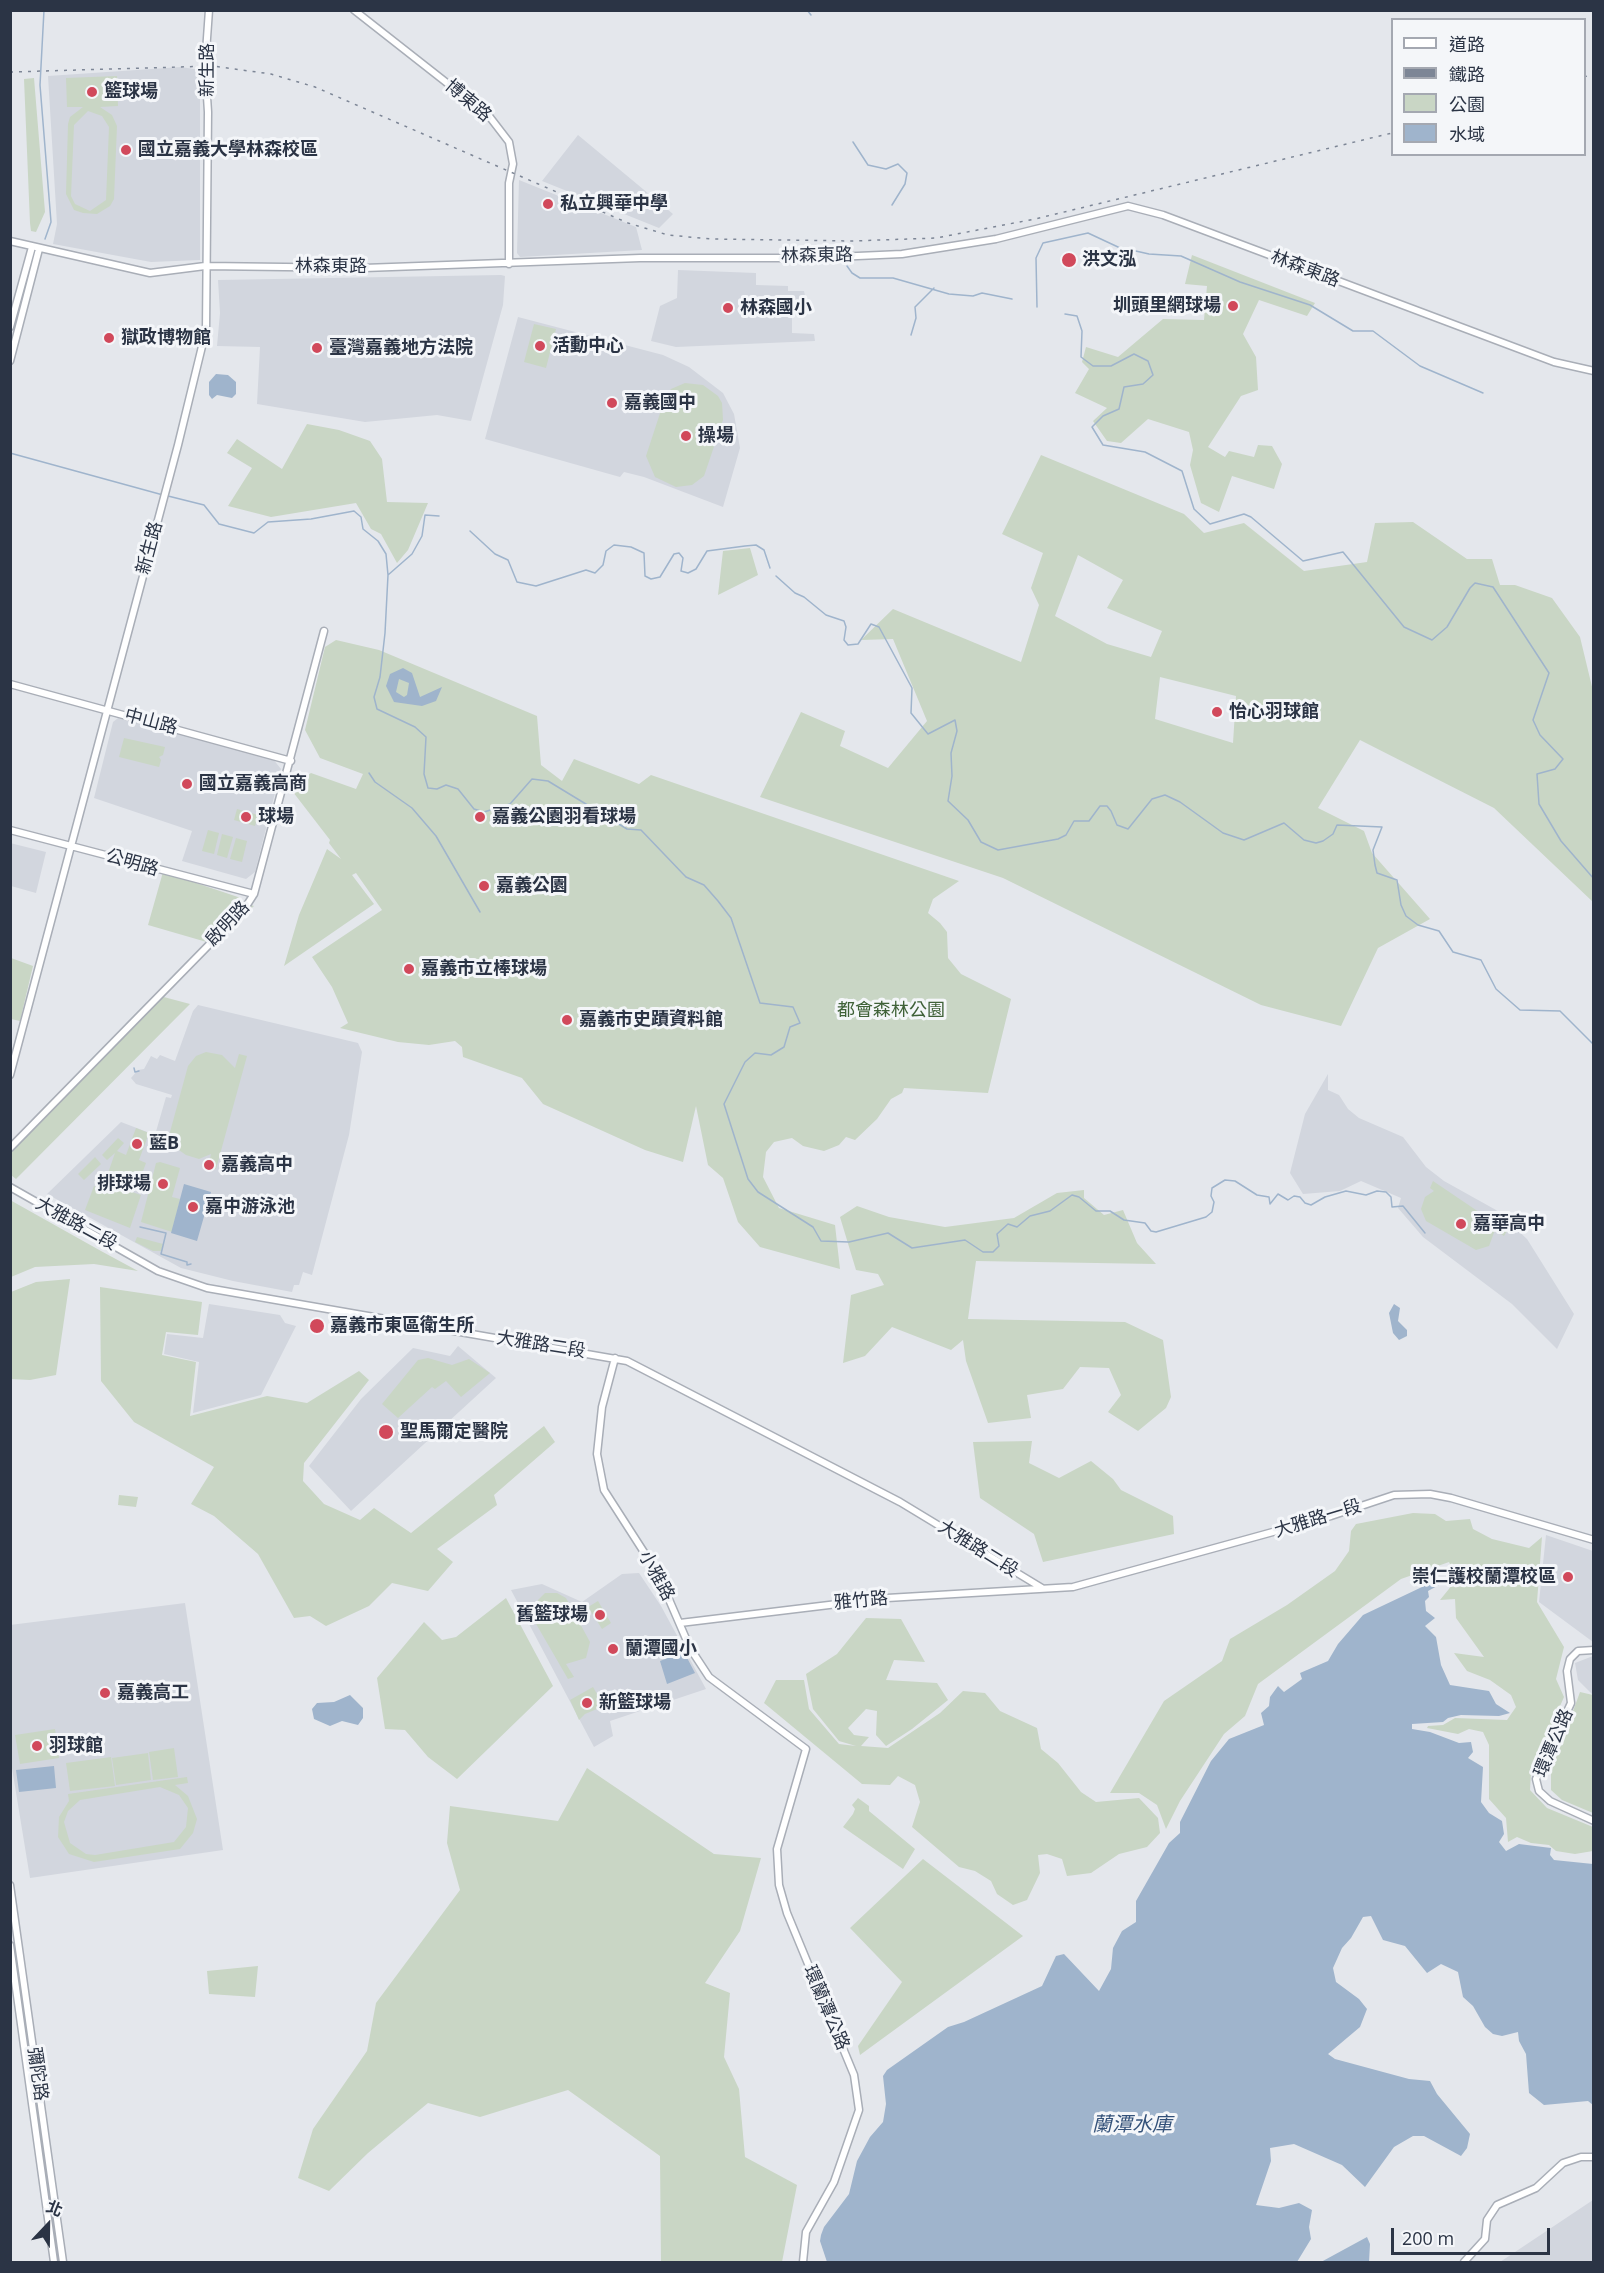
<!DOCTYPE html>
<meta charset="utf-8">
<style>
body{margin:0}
#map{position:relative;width:1604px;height:2273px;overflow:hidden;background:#e4e7ec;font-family:"Open Sans","Noto Sans TC",sans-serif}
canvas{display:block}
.frame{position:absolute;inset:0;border:12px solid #2b3445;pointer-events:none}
.legend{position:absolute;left:1391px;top:18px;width:195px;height:138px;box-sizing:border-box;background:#f4f6f9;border:2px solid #a4a8b1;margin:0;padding:8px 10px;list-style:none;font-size:18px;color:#2b3445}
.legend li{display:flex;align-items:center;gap:12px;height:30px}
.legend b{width:30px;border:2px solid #a4a8b1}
.north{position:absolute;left:18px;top:2195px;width:60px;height:60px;-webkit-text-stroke:4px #f4f6f9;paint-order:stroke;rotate:22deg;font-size:16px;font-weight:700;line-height:24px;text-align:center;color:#2b3445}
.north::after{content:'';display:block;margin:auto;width:21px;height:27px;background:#2b3445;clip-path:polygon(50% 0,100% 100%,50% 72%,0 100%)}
.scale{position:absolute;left:1391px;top:2228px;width:159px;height:27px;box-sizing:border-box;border:3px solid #2b3445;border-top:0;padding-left:8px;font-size:18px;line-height:21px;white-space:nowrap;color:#2b3445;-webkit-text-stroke:4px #f4f6f9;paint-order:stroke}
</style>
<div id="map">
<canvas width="1604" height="2273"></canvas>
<div class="frame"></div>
<ul class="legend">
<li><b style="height:8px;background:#fff"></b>道路</li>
<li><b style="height:8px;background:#7d8696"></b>鐵路</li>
<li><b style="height:16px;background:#c9d6c5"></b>公園</li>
<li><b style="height:16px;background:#9fb4cc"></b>水域</li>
</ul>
<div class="north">北</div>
<div class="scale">200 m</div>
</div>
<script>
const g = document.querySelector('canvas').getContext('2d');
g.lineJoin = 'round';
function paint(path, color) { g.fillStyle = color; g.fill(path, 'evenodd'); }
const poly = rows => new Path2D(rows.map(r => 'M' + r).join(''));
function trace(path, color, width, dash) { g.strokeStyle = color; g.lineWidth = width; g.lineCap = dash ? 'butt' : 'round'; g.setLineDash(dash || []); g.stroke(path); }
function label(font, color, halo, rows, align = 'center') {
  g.font = font + ' "Open Sans","Noto Sans TC",sans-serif'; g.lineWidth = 6; g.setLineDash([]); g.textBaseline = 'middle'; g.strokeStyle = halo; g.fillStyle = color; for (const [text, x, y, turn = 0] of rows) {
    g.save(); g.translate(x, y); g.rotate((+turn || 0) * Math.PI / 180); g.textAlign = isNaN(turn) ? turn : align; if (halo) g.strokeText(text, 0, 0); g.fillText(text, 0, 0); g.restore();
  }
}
const built = poly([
 [181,67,200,70,200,260,151,262,53,244,57,224,48,76],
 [578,135,673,214,659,228,542,181],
 [519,180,636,227,642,250,520,257,517,253],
 [678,270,756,273,756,285,788,286,788,291,804,291,807,305,792,309,792,333,814,334,815,341,676,347,651,341,660,306,677,298],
 [501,275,505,276,503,305,471,421,437,415,365,422,257,404,260,347,217,346,220,313,218,280],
 [518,317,663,355,689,367,723,393,734,414,740,448,723,507,644,477,624,472,620,477,485,439],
 [118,718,273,759,281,769,255,872,246,879,182,861,192,831,94,798,113,722],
 [10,843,46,852,36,893,11,886],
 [198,1005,358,1043,362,1052,349,1135,312,1275,303,1272,299,1285,294,1285,292,1292,233,1281,181,1268,47,1194,121,1122,155,1135,166,1097,171,1098,172,1095,136,1084,131,1078,138,1070,144,1069,151,1056,157,1059,160,1055,175,1061,193,1011],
 [1328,1074,1328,1090,1339,1095,1348,1109,1359,1118,1403,1137,1426,1167,1444,1181,1496,1210,1527,1239,1574,1314,1557,1349,1512,1304,1423,1237,1398,1208,1401,1198,1361,1181,1340,1191,1303,1194,1290,1173,1305,1114],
 [209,1304,280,1315,285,1323,296,1326,261,1395,193,1413,199,1362,164,1354,167,1334,203,1338],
 [458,1346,496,1378,351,1511,309,1466,361,1399,413,1348,450,1356],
 [1546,1535,1593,1551,1593,1642,1539,1602],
 [639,1573,661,1606,706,1689,610,1721,613,1736,594,1747,511,1590,542,1584,582,1602,622,1574],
 [185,1603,223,1850,30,1878,11,1762,10,1625],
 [1593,1656,1593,1695,1578,1680,1575,1663],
 [1593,2200,1593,2262,1500,2262]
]);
const green = poly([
 [117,76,118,106,100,107,112,115,117,126,114,199,110,206,97,214,83,213,74,210,66,194,68,124,70,117,83,107,67,107,66,78],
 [88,111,102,116,109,127,106,200,90,211,75,204,71,196,74,125],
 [34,78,45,212,36,232,31,231,30,223,24,79],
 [1192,255,1315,303,1307,316,1259,300,1243,334,1256,357,1258,390,1241,396,1208,447,1225,457,1229,451,1254,457,1258,445,1272,446,1282,464,1274,489,1232,476,1219,512,1201,503,1190,465,1193,450,1189,432,1148,419,1121,443,1107,441,1093,421,1107,408,1075,393,1089,369,1082,362,1086,347,1118,357,1163,319,1204,320,1207,286,1185,284],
 [534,324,556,329,546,368,524,362],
 [685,383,703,385,718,396,722,403,723,420,704,476,692,485,676,487,655,477,646,456,666,395,671,389],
 [307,424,339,430,370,441,382,459,387,502,428,503,408,550,397,563,381,534,371,529,356,503,271,517,228,506,252,468,227,453,237,439,282,469],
 [1041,455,1184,514,1204,533,1244,523,1304,571,1367,562,1375,523,1413,522,1467,559,1492,559,1500,585,1515,585,1552,598,1580,637,1593,691,1593,902,1494,808,1360,740,1318,808,1364,831,1372,853,1430,919,1378,948,1341,1026,1261,1005,1003,878,760,797,801,712,845,731,840,746,888,768,927,721,893,639,861,640,893,609,1021,662,1039,605,1031,588,1043,553,1002,534],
 [1078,555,1123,580,1107,608,1162,631,1151,657,1107,644,1055,616],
 [1160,677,1236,696,1233,743,1155,719],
 [750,548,758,575,718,595,723,551],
 [336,640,379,650,537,716,541,765,562,781,574,759,639,784,651,775,959,881,933,899,928,913,940,923,947,932,948,958,961,974,1011,999,988,1093,904,1088,902,1093,891,1099,877,1119,855,1140,846,1137,839,1145,824,1151,803,1146,792,1138,774,1142,766,1152,763,1177,779,1208,835,1225,840,1269,760,1247,738,1222,723,1178,708,1165,696,1106,683,1162,645,1150,543,1104,522,1078,463,1057,462,1047,455,1041,429,1045,398,1042,340,1028,348,1023,332,987,312,957,382,910,356,873,352,875,374,904,284,966,299,915,327,849,341,859,329,843,330,840,293,792,292,786,311,773,356,789,363,774,320,758,305,730,325,647],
 [124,738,165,747,163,755,159,757,161,760,159,767,119,757],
 [237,809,258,815,255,826,234,820],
 [208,830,219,833,214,854,202,851],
 [222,834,233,837,227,858,217,855],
 [236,838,247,841,242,862,230,859],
 [163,872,241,898,237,900,245,907,248,904,254,906,210,943,148,925],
 [11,958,33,966,20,1021,11,1019],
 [160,996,190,1004,16,1179,11,1175,11,1150],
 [206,1052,222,1055,235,1068,239,1054,247,1056,216,1169,208,1167,211,1154,199,1159,186,1155,176,1148,170,1132,188,1066,196,1056],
 [136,1128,149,1133,139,1160,146,1163,137,1187,107,1176,115,1153,107,1160,102,1155,118,1138,124,1143,117,1151,126,1155],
 [95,1157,101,1164,84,1180,78,1174],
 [160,1162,180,1168,172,1197,180,1199,172,1232,141,1222,156,1163],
 [1433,1181,1507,1231,1504,1236,1495,1230,1489,1246,1476,1250,1426,1221,1421,1209,1425,1197,1434,1191,1430,1188],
 [111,1185,141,1195,130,1228,85,1210,94,1186,109,1192],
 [1084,1190,1084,1198,1104,1215,1123,1210,1137,1243,1156,1264,976,1261,968,1319,1125,1322,1163,1340,1171,1397,1166,1408,1138,1431,1108,1412,1121,1395,1109,1368,1080,1367,1063,1389,1027,1395,1031,1418,988,1423,966,1361,963,1340,951,1350,892,1327,865,1356,843,1363,851,1295,884,1285,878,1274,856,1270,840,1217,857,1206,889,1217,945,1227,1014,1218,1057,1193],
 [10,1200,101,1251,138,1271,94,1264,35,1267,11,1277],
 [137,1237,163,1244,161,1251,153,1251,135,1242],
 [70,1279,56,1375,30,1380,11,1379,11,1292,36,1282],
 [100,1287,202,1302,198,1335,166,1332,162,1355,196,1362,190,1416,267,1396,307,1403,359,1371,369,1380,304,1463,303,1481,324,1504,360,1520,374,1508,411,1533,544,1426,555,1442,494,1495,497,1505,437,1549,453,1562,428,1591,392,1583,369,1606,326,1626,310,1616,294,1618,258,1554,214,1516,191,1504,214,1467,134,1422,101,1381],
 [428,1358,452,1365,469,1359,490,1373,461,1397,446,1381,435,1389,432,1387,398,1418,382,1404,418,1360],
 [1032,1441,1029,1463,1059,1478,1091,1461,1113,1479,1121,1490,1173,1516,1174,1534,1043,1562,1034,1534,980,1498,973,1442],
 [119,1495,138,1497,136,1507,118,1505],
 [1413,1513,1435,1514,1446,1521,1470,1519,1473,1529,1492,1539,1529,1548,1542,1537,1537,1602,1564,1647,1556,1679,1564,1697,1531,1772,1530,1790,1547,1808,1593,1827,1593,1851,1575,1854,1556,1851,1549,1845,1531,1843,1517,1837,1508,1842,1506,1818,1489,1799,1489,1745,1483,1732,1469,1729,1458,1734,1427,1728,1428,1726,1443,1725,1455,1718,1507,1720,1516,1707,1511,1695,1490,1680,1467,1671,1454,1653,1484,1657,1456,1618,1455,1599,1440,1600,1457,1579,1449,1562,1401,1579,1258,1684,1245,1716,1224,1734,1180,1801,1166,1829,1157,1805,1139,1793,1110,1793,1164,1701,1222,1661,1230,1639,1287,1605,1335,1571,1349,1551,1351,1531,1356,1524],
 [545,1593,557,1593,566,1598,590,1642,586,1658,566,1664,574,1677,568,1679,528,1610],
 [506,1598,553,1686,457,1779,428,1757,405,1730,385,1729,377,1678,424,1622,442,1640,456,1637],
 [598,1601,611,1623,602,1629,588,1607],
 [866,1618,901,1619,925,1662,894,1660,886,1680,937,1683,948,1700,912,1729,886,1746,876,1735,877,1711,866,1709,848,1728,854,1735,869,1737,861,1746,888,1748,940,1713,963,1691,985,1693,1000,1711,1037,1728,1041,1749,1058,1763,1081,1792,1096,1802,1139,1798,1158,1818,1160,1833,1147,1847,1119,1854,1091,1873,1067,1876,1062,1859,1047,1854,1038,1855,1040,1873,1027,1900,1013,1905,997,1894,991,1881,975,1871,959,1867,912,1827,920,1802,915,1785,898,1776,890,1785,862,1784,764,1703,776,1680,804,1680,809,1709,839,1744,856,1746,839,1741,813,1709,806,1674,837,1654],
 [593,1687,604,1706,585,1714,579,1720,570,1700],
 [1580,1692,1593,1695,1593,1813,1562,1800,1551,1790,1551,1771],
 [55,1729,59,1758,20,1764,15,1735],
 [174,1748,178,1777,153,1780,149,1752],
 [148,1753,151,1780,116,1785,112,1758],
 [111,1757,115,1786,70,1791,66,1763],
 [587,1768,714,1854,761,1858,740,1931,705,1983,730,1993,724,2057,739,2089,745,2157,797,2185,782,2262,661,2262,660,2156,568,2090,480,2117,428,2103,368,2153,329,2191,298,2178,313,2129,367,2051,376,2003,460,1890,447,1843,450,1806,558,1821],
 [187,1777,188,1783,175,1785,188,1796,197,1819,193,1833,180,1849,94,1862,69,1854,58,1837,59,1817,69,1801,68,1794],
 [160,1787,179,1795,188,1808,186,1827,174,1842,95,1855,86,1854,70,1843,64,1822,68,1811,80,1800],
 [858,1798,869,1806,869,1811,915,1849,903,1869,843,1827,853,1814,855,1809,852,1805],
 [923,1859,1023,1936,860,2055,858,2046,902,1982,850,1928],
 [258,1966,255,1997,209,1994,207,1971]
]);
const water = poly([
 [216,374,228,375,236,382,236,394,232,398,217,395,212,399,209,395,209,382],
 [403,668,412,673,420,697,442,687,436,701,422,706,394,702,386,686,390,674],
 [399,679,409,683,407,695,404,697,396,692],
 [184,1184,211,1192,197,1241,171,1233],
 [1394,1304,1400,1308,1398,1321,1407,1330,1407,1336,1399,1340,1393,1333,1389,1313],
 [1441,1578,1450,1579,1428,1591,1429,1597,1425,1601,1426,1611,1435,1618,1425,1626,1436,1637,1441,1665,1450,1685,1489,1691,1496,1704,1510,1713,1499,1716,1461,1715,1448,1718,1443,1722,1412,1724,1412,1729,1430,1732,1459,1743,1471,1742,1473,1752,1468,1758,1483,1767,1481,1802,1489,1813,1502,1821,1504,1834,1499,1842,1506,1851,1519,1844,1551,1848,1550,1855,1554,1860,1593,1864,1593,2105,1588,2101,1544,2105,1529,2093,1526,2054,1519,2041,1518,2032,1502,2036,1493,2034,1485,2027,1473,2006,1463,1997,1458,1972,1441,1964,1427,1973,1405,1946,1383,1940,1371,1916,1363,1917,1351,1938,1342,1948,1333,1968,1336,1982,1359,1999,1367,2009,1360,2027,1328,2054,1335,2059,1409,2079,1430,2081,1437,2094,1470,2134,1467,2148,1461,2156,1424,2136,1413,2136,1394,2147,1365,2187,1342,2165,1294,2144,1270,2148,1271,2161,1256,2205,1279,2208,1299,2203,1312,2210,1309,2227,1311,2239,1297,2262,827,2262,820,2241,821,2235,824,2227,849,2194,857,2161,870,2137,883,2122,886,2104,883,2076,887,2070,948,2027,964,2022,1042,1986,1056,1956,1064,1954,1099,1991,1111,1969,1113,1948,1122,1931,1136,1922,1136,1901,1169,1843,1180,1833,1180,1822,1211,1761,1229,1739,1264,1725,1261,1713,1269,1706,1270,1697,1278,1686,1284,1692,1302,1679,1300,1673,1328,1661,1338,1644,1363,1615],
 [684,1652,695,1673,667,1684,660,1661],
 [350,1695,363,1708,363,1718,358,1725,342,1721,330,1726,314,1719,312,1709,317,1703,334,1702],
 [54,1766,56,1788,19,1792,16,1770],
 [1367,2237,1370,2244,1369,2262,1321,2262]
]);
const stream = poly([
 [44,10,40,85,51,222,45,239],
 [807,10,811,15],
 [853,142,868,165,886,169,898,164,907,173,905,184,892,205],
 [847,266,852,273,860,278,893,278,949,294,973,296,982,293,1012,299],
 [1037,307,1036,258,1043,243,1088,233,1118,247,1149,254,1181,256,1240,282,1310,305,1353,331,1373,331,1420,366,1483,393],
 [1065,314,1077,316,1082,331,1081,357,1093,366,1111,366,1134,354,1148,361,1153,375,1143,384,1124,387,1119,409,1103,416,1092,427,1103,445,1145,452,1182,471,1194,509,1210,524,1244,514,1251,517,1303,561,1343,552,1404,627,1432,640,1447,627,1470,588,1475,583,1493,587,1549,673,1533,720,1540,735,1563,759,1555,769,1537,774,1539,804,1561,841,1594,879],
 [911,335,916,318,915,307,934,288],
 [10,453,163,495],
 [168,496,204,505,219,524,254,533,268,522,311,519,354,511,361,517,363,529,378,541,386,554,388,575,385,633,380,677,374,697,377,709,415,727,426,737,424,774,428,788,437,789,446,785,458,789,474,809,484,812,510,804,532,779,548,781,627,829,641,830,686,877,704,885,718,901,731,918,760,1003,793,1007,800,1023,790,1027,784,1047,771,1055,755,1053,745,1062,724,1104,748,1179,758,1192,813,1227,821,1241,849,1242,888,1233,912,1248,965,1240,983,1252,993,1252,999,1246,997,1234,1008,1224,1017,1227,1030,1216,1050,1211,1072,1195,1079,1197,1096,1211,1110,1211,1124,1220,1145,1223,1151,1231,1156,1232,1206,1217,1212,1212,1214,1202,1211,1196,1212,1188,1225,1180,1235,1181,1257,1195,1269,1197,1270,1204,1278,1194,1288,1200,1294,1196,1300,1197,1305,1203,1311,1205,1325,1197,1346,1191,1366,1195,1377,1191,1386,1192,1391,1197,1392,1207,1403,1206,1425,1233],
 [470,531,495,554,508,560,517,582,536,586,586,570,595,573,603,565,606,551,614,545,631,547,644,553,645,576,651,579,660,577,674,554,679,553,683,558,681,571,688,573,696,569,707,551,745,546,756,545,764,550,770,568],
 [388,575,412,554,422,536,425,515,439,516],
 [776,576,795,593,804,597,826,615,844,621,846,627,844,640,848,645,858,644,871,624,879,627,912,688,911,713,928,734,955,720,957,731,951,753,952,776,948,801,968,820,981,842,998,850,1058,839,1066,835,1074,821,1089,821,1100,806,1107,806,1111,811,1117,825,1128,829,1152,799,1165,795,1180,802,1223,833,1244,840,1284,823,1304,840,1316,843,1323,841,1333,834,1337,825,1382,827,1373,850,1375,865,1377,873,1397,880,1401,905,1406,916,1418,925,1439,931,1453,952,1481,960,1496,989,1520,1010,1560,1011,1594,1045],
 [369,773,375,782,412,808,436,836,480,912],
 [134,1068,135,1072,139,1071],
 [140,1227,166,1233,161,1254,187,1262,187,1265,191,1264]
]);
const secondary = poly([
 [354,10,489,116,509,142,513,164,509,183,509,264],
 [10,241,150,273,205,266,364,268,640,258,813,258,902,254,996,239,1128,206,1163,215,1554,362,1594,371],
 [10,327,32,247],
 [10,361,39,249],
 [10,684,291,761],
 [10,830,254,894],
 [10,1075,178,445,206,330,208,112,205,66,209,10],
 [10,1148,245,908,254,894,324,631],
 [10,1187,158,1271,207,1288,627,1361,900,1502,1042,1588],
 [615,1358,602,1407,597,1454,604,1490,658,1574,690,1648,709,1677,806,1749,777,1849,779,1885,787,1913,854,2075,859,2110,834,2182,806,2232,803,2262],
 [680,1623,887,1598,1073,1587,1331,1516,1394,1495,1430,1494,1451,1498,1594,1540],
 [1594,1650,1578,1651,1570,1659,1567,1671,1571,1703,1536,1779,1539,1791,1550,1801,1594,1821],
 [10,1885,63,2262],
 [10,1945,54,2262],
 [1464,2262,1485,2239,1487,2220,1497,2205,1536,2188,1563,2163,1581,2157,1594,2157]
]);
const rail = poly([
 [10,72,213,66,271,74,315,87,628,223,668,235,711,239,853,241,936,238,1035,219,1392,133],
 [1584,77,1594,74]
]);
const markers = [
 [92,92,6,"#d1495b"],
 [126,150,6,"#d1495b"],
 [548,204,6,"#d1495b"],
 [1069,260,8,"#d1495b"],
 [1233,306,6,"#d1495b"],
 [728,308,6,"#d1495b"],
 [109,338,6,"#d1495b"],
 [540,346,6,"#d1495b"],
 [317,348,6,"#d1495b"],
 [612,403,6,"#d1495b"],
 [686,436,6,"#d1495b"],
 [1217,712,6,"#d1495b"],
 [187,784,6,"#d1495b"],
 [246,817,6,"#d1495b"],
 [480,817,6,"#d1495b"],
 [484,886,6,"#d1495b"],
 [409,969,6,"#d1495b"],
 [567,1020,6,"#d1495b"],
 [137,1144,6,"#d1495b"],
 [209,1165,6,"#d1495b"],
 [163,1184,6,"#d1495b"],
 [193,1207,6,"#d1495b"],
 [1461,1224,6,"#d1495b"],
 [317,1326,8,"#d1495b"],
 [386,1432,8,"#d1495b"],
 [1568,1577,6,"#d1495b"],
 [600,1615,6,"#d1495b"],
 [613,1649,6,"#d1495b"],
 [105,1693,6,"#d1495b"],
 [587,1703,6,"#d1495b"],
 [37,1746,6,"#d1495b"]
];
const streetNames = [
 ["新生路",208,70,-90],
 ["博東路",468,101,40],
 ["林森東路",817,256,-1],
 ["林森東路",331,267],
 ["林森東路",1305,269,21],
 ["新生路",150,548,-75],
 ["中山路",151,722,15],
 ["公明路",132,863,16],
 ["啟明路",228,924,-47],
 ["大雅路二段",76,1224,29],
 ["大雅路二段",541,1345,9],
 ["大雅路一段",1318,1519,-17],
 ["大雅路二段",978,1549,32],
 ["小雅路",656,1576,61],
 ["雅竹路",861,1601,-5],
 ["環潭公路",1554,1743,-67],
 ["環蘭潭公路",826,2008,67],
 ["彌陀路",37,2074,82]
];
const poiNames = [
 ["籃球場",104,92],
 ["國立嘉義大學林森校區",138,150],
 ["私立興華中學",560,204],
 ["洪文泓",1082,260],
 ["圳頭里網球場",1221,306,"right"],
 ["林森國小",740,308],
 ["獄政博物館",121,338],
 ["活動中心",552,346],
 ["臺灣嘉義地方法院",329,348],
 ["嘉義國中",624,403],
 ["操場",698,436],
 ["怡心羽球館",1229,712],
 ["國立嘉義高商",199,784],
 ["球場",258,817],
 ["嘉義公園羽看球場",492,817],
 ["嘉義公園",496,886],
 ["嘉義市立棒球場",421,969],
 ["嘉義市史蹟資料館",579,1020],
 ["藍B",149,1144],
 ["嘉義高中",221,1165],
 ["排球場",151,1184,"right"],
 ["嘉中游泳池",205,1207],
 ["嘉華高中",1473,1224],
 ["嘉義市東區衛生所",330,1326],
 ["聖馬爾定醫院",400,1432],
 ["崇仁護校蘭潭校區",1556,1577,"right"],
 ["舊籃球場",588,1615,"right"],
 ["蘭潭國小",625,1649],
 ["嘉義高工",117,1693],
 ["新籃球場",599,1703],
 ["羽球館",49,1746]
];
const parkNames = [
 ["都會森林公園",891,1011]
];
const waterNames = [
 ["蘭潭水庫",1132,2125]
];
paint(built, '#d2d6de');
paint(green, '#c9d6c5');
paint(water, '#9fb4cc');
trace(stream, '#9fb4cc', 1.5);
trace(secondary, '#a9aeb7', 9);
trace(secondary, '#fff', 6);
trace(rail, '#7d8696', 1.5, [3, 6]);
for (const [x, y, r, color] of markers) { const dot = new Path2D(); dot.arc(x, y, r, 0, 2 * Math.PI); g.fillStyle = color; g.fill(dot); trace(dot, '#f4f6f9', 2); }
label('18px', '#2b3445', '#f4f6f9', streetNames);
label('bold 18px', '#2b3445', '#f4f6f9', poiNames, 'left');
label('18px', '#3f6138', '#f4f6f9', parkNames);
label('italic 20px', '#34527a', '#f4f6f9', waterNames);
</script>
